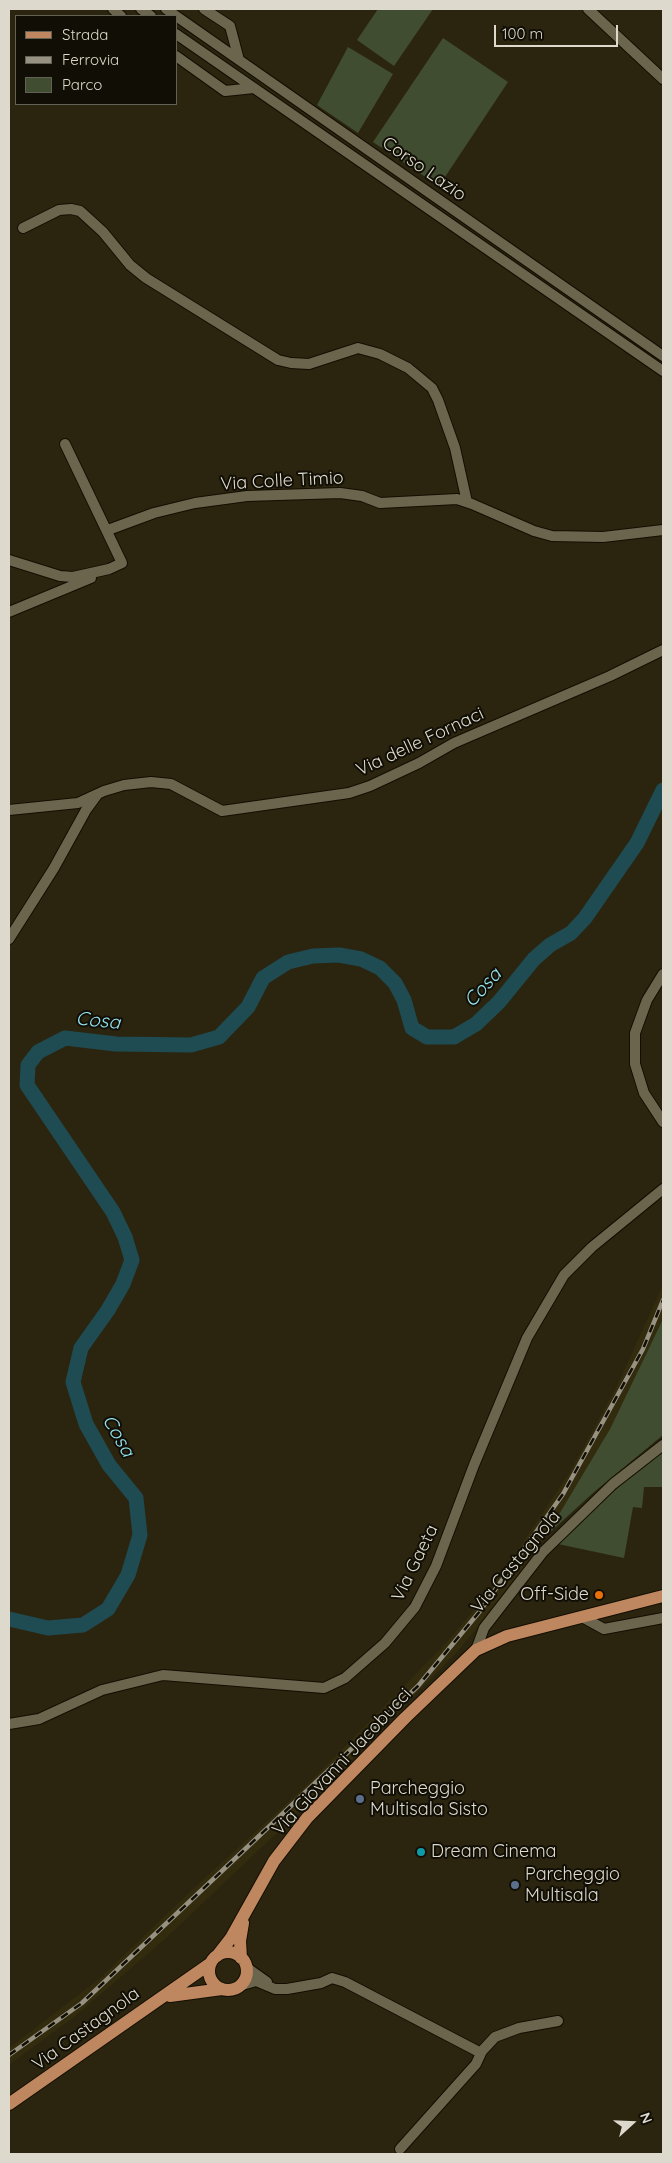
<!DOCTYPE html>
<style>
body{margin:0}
#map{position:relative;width:672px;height:2163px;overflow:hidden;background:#2b250f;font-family:Quicksand,sans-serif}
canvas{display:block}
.frame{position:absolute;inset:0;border:10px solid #dddacd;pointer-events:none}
.legend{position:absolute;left:15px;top:15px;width:162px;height:90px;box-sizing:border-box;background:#110e06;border:1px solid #636056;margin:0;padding:6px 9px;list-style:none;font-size:15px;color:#dddacd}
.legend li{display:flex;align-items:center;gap:10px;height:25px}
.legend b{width:25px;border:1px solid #636056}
.north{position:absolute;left:607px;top:2098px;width:50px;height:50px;-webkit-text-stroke:4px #110e06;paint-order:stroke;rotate:70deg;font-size:14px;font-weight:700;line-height:20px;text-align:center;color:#dddacd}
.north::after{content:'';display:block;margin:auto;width:18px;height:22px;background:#dddacd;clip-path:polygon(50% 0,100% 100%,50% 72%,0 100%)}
.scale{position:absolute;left:494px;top:25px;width:124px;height:22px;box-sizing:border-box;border:2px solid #dddacd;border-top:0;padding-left:6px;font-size:15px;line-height:18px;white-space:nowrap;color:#dddacd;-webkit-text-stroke:4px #110e06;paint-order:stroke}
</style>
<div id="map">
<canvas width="672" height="2163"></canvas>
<div class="frame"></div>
<ul class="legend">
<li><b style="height:6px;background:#bf875f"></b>Strada</li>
<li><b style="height:6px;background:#969181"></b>Ferrovia</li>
<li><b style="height:14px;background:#414d30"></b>Parco</li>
</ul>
<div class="north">N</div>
<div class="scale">100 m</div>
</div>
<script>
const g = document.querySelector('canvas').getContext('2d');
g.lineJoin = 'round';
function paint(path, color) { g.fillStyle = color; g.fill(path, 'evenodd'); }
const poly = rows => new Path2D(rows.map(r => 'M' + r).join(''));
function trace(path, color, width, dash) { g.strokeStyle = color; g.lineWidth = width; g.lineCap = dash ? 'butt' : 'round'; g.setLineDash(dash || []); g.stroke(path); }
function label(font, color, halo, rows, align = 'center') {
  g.font = font + ' Quicksand,sans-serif'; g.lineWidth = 4; g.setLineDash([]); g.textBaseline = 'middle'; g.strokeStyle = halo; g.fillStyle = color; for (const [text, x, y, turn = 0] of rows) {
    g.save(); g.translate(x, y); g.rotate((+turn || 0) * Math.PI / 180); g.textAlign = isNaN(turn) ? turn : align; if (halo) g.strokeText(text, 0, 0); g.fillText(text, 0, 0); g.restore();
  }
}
const built = poly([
 [663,1285,663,1319,610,1429,546,1536,504,1595,457,1652,320,1792,164,1940,74,2017,9,2065,9,2048,99,1979,195,1887,310,1782,446,1643,493,1587,570,1472,616,1388]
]);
const green = poly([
 [378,9,433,9,394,66,357,40],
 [443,38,508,82,439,186,373,142],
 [348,47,393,74,358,133,317,105],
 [663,1319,663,1435,594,1492,546,1536,610,1429],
 [663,1452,663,1487,644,1487,642,1508,633,1507,624,1558,558,1544,610,1494]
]);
const river = poly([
 [9,1619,48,1628,83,1625,108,1609,128,1575,140,1535,136,1498,109,1465,86,1424,73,1382,81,1348,108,1310,123,1284,132,1260,125,1237,113,1212,27,1085,28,1065,38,1052,65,1038,116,1044,191,1045,219,1037,248,1007,263,978,288,962,313,956,339,955,361,959,380,968,395,983,404,1000,412,1028,427,1037,454,1037,476,1024,499,1002,534,959,550,945,571,933,585,918,637,843,663,790]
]);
const minor = poly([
 [113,9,121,16],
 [141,9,151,16],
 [166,9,663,356],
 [204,9,230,26,239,60],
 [588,9,663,79],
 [176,34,663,371],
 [176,56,225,91,254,88],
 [23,228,59,210,71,209,80,211,103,232,130,265,146,278,278,360,291,363,309,364,358,348,380,354,408,368,432,388,438,400,455,448,467,502],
 [108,530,154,513,195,503,247,496,340,493,362,496,380,503,457,499,472,504,534,531,552,536,603,537,663,530],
 [9,560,60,576,73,577,109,569,122,563,65,444],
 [9,612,91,578],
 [9,810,78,803,104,791,124,785,151,782,171,784,222,811,349,793,370,786,419,763,454,743,610,676,663,650],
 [9,939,54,868,86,810,97,795],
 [663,974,647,1000,635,1033,635,1064,644,1093,663,1122],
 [584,1618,604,1629,663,1618],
 [476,1650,484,1628,543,1552,613,1484,663,1445],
 [9,1724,39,1719,102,1690,163,1675,324,1688,345,1678,385,1643,415,1607,436,1566,474,1465,527,1338,564,1275,592,1247,663,1189],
 [246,1967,267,1982],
 [239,1986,256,1981,275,1989,287,1989,321,1983,332,1978,345,1982,481,2053],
 [400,2149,476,2064,482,2051,495,2037,519,2028,558,2021]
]);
const major = poly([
 '209 1971a19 19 0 1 1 38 0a19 19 0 1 1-38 0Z',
 [217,1956,231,1938,274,1861,307,1818,405,1718,476,1650,507,1636,663,1596],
 [241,1958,240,1941,243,1923],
 [170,1996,222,1989],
 [9,2104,211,1963]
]);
const rail = poly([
 [9,2055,82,2003,418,1686,480,1611,563,1494,643,1349,663,1300]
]);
const markers = [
 [599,1595,5,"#e8710a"],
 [360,1799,5,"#5c6f8a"],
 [421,1852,5,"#0f9aa8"],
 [515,1885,5,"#5c6f8a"]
];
const streetNames = [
 ["Corso Lazio",424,169,35],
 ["Via Colle Timio",282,481,-3],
 ["Via delle Fornaci",420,742,-25],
 ["Via Castagnola",516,1562,-50],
 ["Via Gaeta",415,1563,-64],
 ["Via Giovanni Jacobucci",342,1762,-47],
 ["Via Castagnola",86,2029,-36]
];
const poiNames = [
 ["Off-Side",589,1595,"right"],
 ["Parcheggio",370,1789],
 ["Multisala Sisto",370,1810],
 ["Dream Cinema",431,1852],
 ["Parcheggio",525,1875],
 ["Multisala",525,1896]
];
const waterNames = [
 ["Cosa",483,988,-48],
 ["Cosa",98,1021,6],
 ["Cosa",118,1436,60]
];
paint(built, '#332b0d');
paint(green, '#414d30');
trace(river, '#1f4b52', 15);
trace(minor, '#130e00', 12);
trace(major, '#130e00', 14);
trace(minor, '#6c654e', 10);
trace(major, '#bf875f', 12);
trace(rail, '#969181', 4.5);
trace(rail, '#110e06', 2.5, [8]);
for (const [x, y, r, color] of markers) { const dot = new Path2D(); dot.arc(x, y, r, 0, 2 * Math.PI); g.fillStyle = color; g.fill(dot); trace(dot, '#110e06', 2); }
label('18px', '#dddacd', '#110e06', streetNames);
label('18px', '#dddacd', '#110e06', poiNames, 'left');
label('italic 19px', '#95e5f2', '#110e06', waterNames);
</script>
